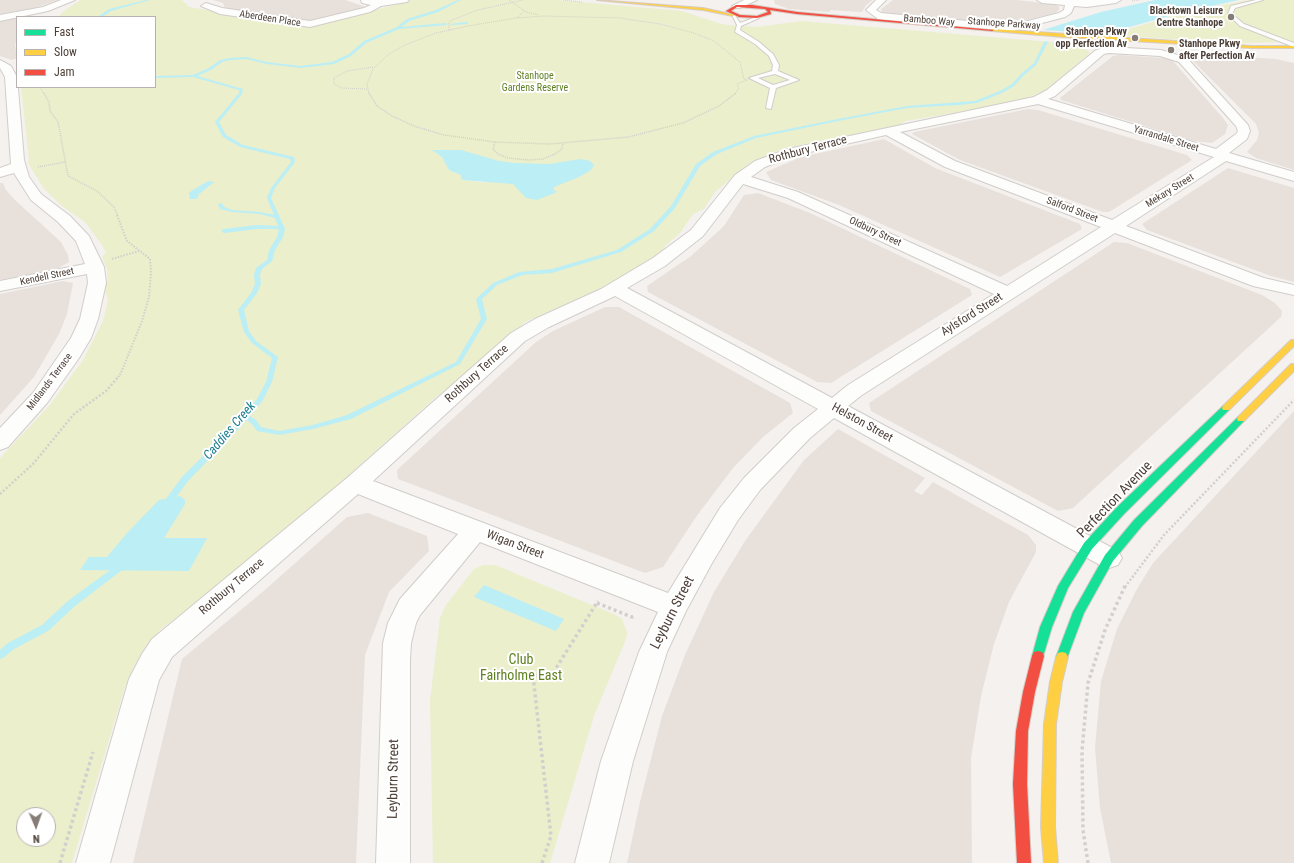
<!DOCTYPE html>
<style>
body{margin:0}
#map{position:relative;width:1294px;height:863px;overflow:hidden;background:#f4f1ee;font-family:"Roboto Condensed",sans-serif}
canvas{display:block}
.legend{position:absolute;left:16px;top:16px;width:140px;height:72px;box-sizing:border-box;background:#fff;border:1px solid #b7b2af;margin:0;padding:5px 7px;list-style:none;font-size:12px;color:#4c3f37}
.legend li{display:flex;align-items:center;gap:8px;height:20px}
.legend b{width:20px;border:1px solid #b7b2af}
.north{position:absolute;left:16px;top:807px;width:40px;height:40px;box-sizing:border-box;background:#fff;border:1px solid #b7b2af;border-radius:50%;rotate:178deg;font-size:11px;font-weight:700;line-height:16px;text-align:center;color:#4c3f37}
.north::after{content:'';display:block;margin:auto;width:14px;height:18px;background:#877d77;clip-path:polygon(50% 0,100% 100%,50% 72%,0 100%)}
</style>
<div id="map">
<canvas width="1294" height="863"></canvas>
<ul class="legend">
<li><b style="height:5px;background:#16e098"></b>Fast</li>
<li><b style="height:5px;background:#ffcf43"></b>Slow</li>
<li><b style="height:5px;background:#f24e42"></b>Jam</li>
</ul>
<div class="north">N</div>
</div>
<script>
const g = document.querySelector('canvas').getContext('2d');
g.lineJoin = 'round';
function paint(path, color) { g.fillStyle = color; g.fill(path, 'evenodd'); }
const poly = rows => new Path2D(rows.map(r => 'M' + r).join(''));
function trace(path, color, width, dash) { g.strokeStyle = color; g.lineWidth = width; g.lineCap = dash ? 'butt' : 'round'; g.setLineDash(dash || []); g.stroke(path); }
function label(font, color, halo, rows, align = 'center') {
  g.font = font + ' "Roboto Condensed",sans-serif'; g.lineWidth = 4; g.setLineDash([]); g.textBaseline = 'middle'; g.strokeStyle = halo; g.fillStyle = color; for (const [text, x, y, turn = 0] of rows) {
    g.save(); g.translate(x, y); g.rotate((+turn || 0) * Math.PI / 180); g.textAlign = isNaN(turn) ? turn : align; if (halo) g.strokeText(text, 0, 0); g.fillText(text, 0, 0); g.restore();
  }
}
const residential = poly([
 [0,0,58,0,34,8,0,14],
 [213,0,345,0,366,7,318,20,307,21,225,8,223,3],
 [774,0,873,0,866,5,862,12,831,10,829,12,789,9,775,4],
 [893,0,1017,0,1052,4,1059,6,1059,10,1055,13,1022,21,990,23,882,13,881,9],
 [17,18,17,42,15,44,17,58,12,60,0,56,0,21],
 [1185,53,1276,59,1294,63,1294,170,1256,158,1247,152,1257,140,1259,133,1256,124],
 [1119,55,1164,58,1172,60,1223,118,1228,125,1225,134,1212,143,1193,141,1061,100,1060,98,1113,56],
 [1028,109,1038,110,1187,155,1192,160,1109,212,1103,212,960,160,912,134,914,132],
 [884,139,935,168,1080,224,1082,229,1000,277,839,205,771,180,766,172,801,157],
 [1228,168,1294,188,1294,282,1271,276,1147,230,1142,224],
 [0,183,3,183,6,190,15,200,61,242,68,255,69,262,57,269,0,280],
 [758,193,810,213,970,289,972,295,831,383,817,382,648,292,647,286,691,256,724,226,744,195],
 [1114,242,1127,243,1262,295,1275,303,1282,311,1281,317,1073,508,1058,511,871,411,869,403],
 [63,281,73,283,67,314,59,334,34,377,0,415,0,294],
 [605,307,619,307,790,403,793,413,763,437,733,468,696,517,663,567,645,573,398,479,397,470,536,342,553,331],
 [1294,411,1294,863,1111,863,1100,808,1095,748,1101,681,1117,629,1137,589,1153,563],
 [838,429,925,478,914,491,922,495,933,482,1028,535,1036,545,1036,552,1009,602,994,644,981,696,971,758,972,863,627,863,640,802,662,716,685,655,714,592,745,541,804,460],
 [368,513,427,536,429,551,389,592,365,655,356,863,133,863,182,659,266,589,347,517]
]);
const green = poly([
 [81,0,182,0,189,7,307,26,326,23,413,0,557,0,682,11,718,23,728,25,758,27,801,21,1075,44,1084,47,1090,53,1046,90,1018,102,906,121,900,125,786,148,751,162,715,192,704,209,693,214,680,233,665,246,662,252,608,285,525,322,509,338,456,384,437,396,337,486,215,588,161,629,146,646,134,666,124,690,72,863,0,863,0,458,50,405,83,360,103,321,108,299,105,290,108,279,107,269,102,257,106,253,102,245,85,222,62,206,44,189,28,163,29,159,21,87,155,87,155,17,58,17,65,10],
 [433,150,453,150,487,183,463,180,461,175,449,170,447,164,440,155],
 [24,815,48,815,48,839,24,839],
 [1248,0,1294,0,1294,42,1234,43,1108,35,1187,12],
 [483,565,495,565,616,615,622,619,627,632,626,639,594,716,550,863,433,863,430,701,440,618,446,605,474,569]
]);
const water = poly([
 [1155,0,1239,0,1184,12,1104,34,1043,30,1101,12],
 [432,150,461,150,499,161,514,163,549,164,581,159,590,161,594,165,591,170,579,177,554,187,554,190,557,192,537,200,526,198,513,184,463,180,461,178,461,175,449,170,442,157],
 [208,181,214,182,199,194,197,199,190,199,189,193,193,190],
 [180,496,185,500,185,504,164,538,207,538,189,571,80,570,89,557,107,557,127,533,159,500],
 [484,585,564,619,556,631,474,597]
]);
const stream = poly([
 [146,0,150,0,111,11,102,17,98,17,109,9,146,0],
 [458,0,461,0,438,12,409,21,401,27,446,23,447,25,399,29,366,43,351,56,334,64,300,68,267,64,246,59,230,60,222,62,211,70,197,76,243,89,242,94,219,122,226,135,243,145,294,157,295,162,275,188,271,198,285,229,283,237,275,250,272,261,262,269,260,275,261,284,257,293,244,310,249,331,256,341,278,357,272,382,263,400,250,416,256,420,261,427,279,431,313,425,347,415,456,362,481,319,476,299,493,283,519,272,552,269,617,250,650,229,671,206,696,164,713,152,754,136,838,119,907,106,975,101,1000,91,1012,84,1021,74,1034,63,1044,42,1046,41,1048,42,1036,65,1023,76,1014,86,1002,93,977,103,959,105,907,108,838,121,756,138,717,154,700,166,675,208,654,231,621,252,552,273,522,275,497,285,482,299,487,319,460,364,351,419,313,429,279,435,257,431,252,424,247,420,188,481,169,507,163,507,162,505,163,503,182,477,244,415,257,399,266,382,272,358,252,343,244,332,238,310,251,293,255,284,254,275,256,268,267,260,269,250,277,237,279,230,276,229,257,229,224,233,221,231,224,229,257,225,278,226,275,218,260,214,232,212,220,209,218,204,222,203,224,207,232,210,260,212,274,215,267,198,271,188,291,162,290,159,240,147,223,137,215,122,239,93,239,90,193,77,155,78,155,76,193,75,209,68,220,60,230,58,246,57,267,62,300,66,332,62,349,54,364,41,397,27,407,19,436,10,458,0],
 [467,22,468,24,451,25,449,24,467,22],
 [123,562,126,563,127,565,126,567,75,606,48,631,14,649,3,658,0,659,0,650,8,643,42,625,69,600,120,563,123,562]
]);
const pathFar4 = poly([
 [509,0,526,12,539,15],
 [563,0,582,2],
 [1132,1,1139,0],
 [517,18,524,11],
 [449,30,449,22,452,20,478,10,523,0],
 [40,87,44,94],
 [367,89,342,88,334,84,334,78,347,71,374,67],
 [369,94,367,84,373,69,389,54,405,45,436,33,468,26,516,18,544,16,620,18,660,24,694,33,714,41,740,62,744,79,747,80,737,84,739,88,735,94]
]);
const pathFar3 = poly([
 [44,93,49,102,50,111,58,122,68,176,97,191,114,207,118,216],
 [369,93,377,106,392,116,414,126,444,135,495,142,550,144,628,137,683,123,719,106,736,93],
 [495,142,493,149,498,154,508,158,529,160,543,159,555,154,562,149,563,143],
 [38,167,65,162]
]);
const pathFar2 = poly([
 [117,215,127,241,150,259,151,272,149,297,142,321,121,373,118,377],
 [112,259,139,251]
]);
const pathFar1 = poly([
 [0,494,33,464,74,414,106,391,119,376],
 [1125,587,1164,535,1294,400]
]);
const path = poly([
 [597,603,632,617,635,616],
 [60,863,93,752],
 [542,863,551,836,533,676,553,673,598,601],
 [1088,863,1083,830,1082,751,1088,683,1105,630,1125,586]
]);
const lane = poly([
 [1256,0,1263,0,1235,8,1232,14,1244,24,1294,43,1294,47,1240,26,1228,14,1231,6,1256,0],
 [734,14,740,23,759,16,759,18,741,26,740,30,759,42,773,54,779,65,778,71,799,80,776,88,771,109,766,108,770,88,749,78,772,71,773,65,769,56,755,44,735,32,737,25,732,15,734,14],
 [775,74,790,80,773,85,758,78,775,74]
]);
const street = poly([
 [61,0,75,0,48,11,0,21,0,15,43,7,61,0],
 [361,0,409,0,407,2,381,6,370,12,310,27,220,14,201,6,206,3,222,8,310,21,364,8,371,5,362,3,361,0],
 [744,0,757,0,740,8,734,8,732,6,744,0],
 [876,0,886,0,876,10,881,13,1012,25,1059,13,1064,10,1065,5,1042,3,1037,0,1121,0,1116,3,1087,7,1074,6,1071,13,1065,17,1012,31,878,19,866,10,876,0],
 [1109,47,1161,50,1187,58,1248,125,1250,131,1247,139,1229,153,1294,172,1294,181,1226,161,1126,226,1264,278,1294,285,1294,295,1253,286,1115,233,862,395,848,406,1118,551,1122,558,1118,565,1109,568,1100,565,834,418,810,438,760,490,738,520,712,563,686,611,667,652,633,761,609,863,575,863,601,761,639,652,658,612,480,542,420,615,416,623,411,643,410,660,410,863,376,863,383,643,388,623,400,599,458,534,358,494,172,657,159,680,110,863,76,863,129,679,142,654,152,639,347,478,511,333,535,319,601,289,653,258,691,230,735,175,755,161,788,149,1034,97,1047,90,1096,50,1109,47],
 [1109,53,1160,56,1179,62,1236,126,1238,131,1236,134,1216,149,1048,99,1055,96,1104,54,1109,53],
 [1038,104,1214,157,1112,220,955,161,900,132,1038,104],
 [886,135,945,167,1101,227,1007,286,798,192,751,177,765,167,792,156,886,135],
 [743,184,788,198,994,294,848,385,832,398,627,288,665,266,703,236,743,184],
 [615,296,818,409,794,428,744,478,720,508,668,593,373,481,525,341,549,327,615,296],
 [0,60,11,66,17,77,24,160,29,177,41,194,70,216,89,236,104,267,106,283,98,319,91,338,79,358,47,403,8,447,0,450,0,428,33,393,71,338,80,319,88,283,87,274,0,291,0,281,85,264,76,241,58,222,31,200,14,173,0,177,0,168,11,164,5,77,0,68,0,60]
]);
const fast = poly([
 [1226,405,1230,408,1229,410,1124,514,1092,549,1068,588,1052,627,1042,660,1038,661,1034,660,1032,656,1040,627,1058,586,1084,543,1116,508,1223,406,1226,405],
 [1241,416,1245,419,1244,421,1142,526,1113,561,1084,613,1066,661,1062,662,1058,661,1056,657,1073,612,1105,555,1134,520,1238,417,1241,416]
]);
const slow = poly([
 [597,0,703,8,735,15,733,16,703,10,597,0],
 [991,29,1252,46,1294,46,1294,48,1252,48,1064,37,992,31,991,29],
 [1291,340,1294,340,1294,346,1229,410,1223,410,1222,408,1223,406,1291,340],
 [1291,364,1294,364,1294,371,1244,421,1238,421,1237,419,1238,417,1291,364],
 [1062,652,1066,653,1068,657,1062,682,1056,724,1055,827,1058,863,1044,863,1041,827,1044,724,1050,682,1056,657,1058,653,1062,652]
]);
const jam = poly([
 [736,5,752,5,797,12,994,30,992,31,797,14,770,10,771,14,757,18,739,17,726,11,736,5],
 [737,7,765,9,768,12,757,16,740,15,731,11,737,7],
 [1038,651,1042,652,1044,656,1035,692,1028,731,1027,784,1031,863,1017,863,1013,784,1016,731,1023,692,1032,656,1034,652,1038,651]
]);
const markers = [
 [1231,17,4,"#877d77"],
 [1135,38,4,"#877d77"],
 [1171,50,4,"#877d77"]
];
const farPoinames = [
 ["Blacktown Leisure",1223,11],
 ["Centre Stanhope",1223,23],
 ["Stanhope Pkwy",1127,32],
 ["opp Perfection Av",1127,44],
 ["Stanhope Pkwy",1179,44,"left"],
 ["after Perfection Av",1179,56,"left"]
];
const farStreetnames = [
 ["Aberdeen Place",270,19,9],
 ["Bamboo Way",929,21,5],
 ["Stanhope Parkway",1004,24,4],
 ["Yarrandale Street",1166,139,17],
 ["Mekary Street",1170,191,-32],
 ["Salford Street",1072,210,21],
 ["Oldbury Street",875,232,25],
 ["Kendell Street",47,277,-12],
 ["Midlands Terrace",50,382,-53]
];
const farParknames = [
 ["Stanhope",535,76],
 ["Gardens Reserve",535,88]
];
const streetNames = [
 ["Rothbury Terrace",808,150,-15],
 ["Aylsford Street",972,315,-32],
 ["Rothbury Terrace",477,374,-42],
 ["Helston Street",862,423,29],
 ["Wigan Street",515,545,21],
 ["Rothbury Terrace",232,587,-40]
];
const waterNames = [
 ["Caddies Creek",230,431,-49]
];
const nearStreetnames = [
 ["Perfection Avenue",1115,500,-46],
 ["Leyburn Street",673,613,-63],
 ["Leyburn Street",394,779,-89]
];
const nearParknames = [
 ["Club",521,660],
 ["Fairholme East",521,676]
];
paint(residential, '#e8e1db');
paint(green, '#ebefcc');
paint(water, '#bbeef5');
paint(stream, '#bbeef5');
trace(lane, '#d1cdca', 2);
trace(street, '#d1cdca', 2);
trace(fast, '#d6cdc5', 2);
trace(slow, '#d6cdc5', 2);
trace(jam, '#d6cdc5', 2);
trace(pathFar4, '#d4cfcc', 1, [1, 1]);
trace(pathFar3, '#d4cfcc', 1.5, [1, 1]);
trace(pathFar2, '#d4cfcc', 2, [1.5, 1.5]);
trace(pathFar1, '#d4cfcc', 2.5, [2, 2]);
trace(path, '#d4cfcc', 3.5, [3, 3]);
paint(lane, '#fdfdfc');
paint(street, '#fdfdfc');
paint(fast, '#16e098');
paint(slow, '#ffcf43');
paint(jam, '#f24e42');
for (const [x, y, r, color] of markers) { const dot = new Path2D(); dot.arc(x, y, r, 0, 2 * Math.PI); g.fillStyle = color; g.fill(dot); trace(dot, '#fff', 1.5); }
label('bold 10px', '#4c3f37', '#fff', farPoinames, 'right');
label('10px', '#4c3f37', '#fff', farStreetnames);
label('10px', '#5f8022', '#fff', farParknames);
label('12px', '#4c3f37', '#fff', streetNames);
label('italic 13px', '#1e7e8f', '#fff', waterNames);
label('14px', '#4c3f37', '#fff', nearStreetnames);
label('14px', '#5f8022', '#fff', nearParknames);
</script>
